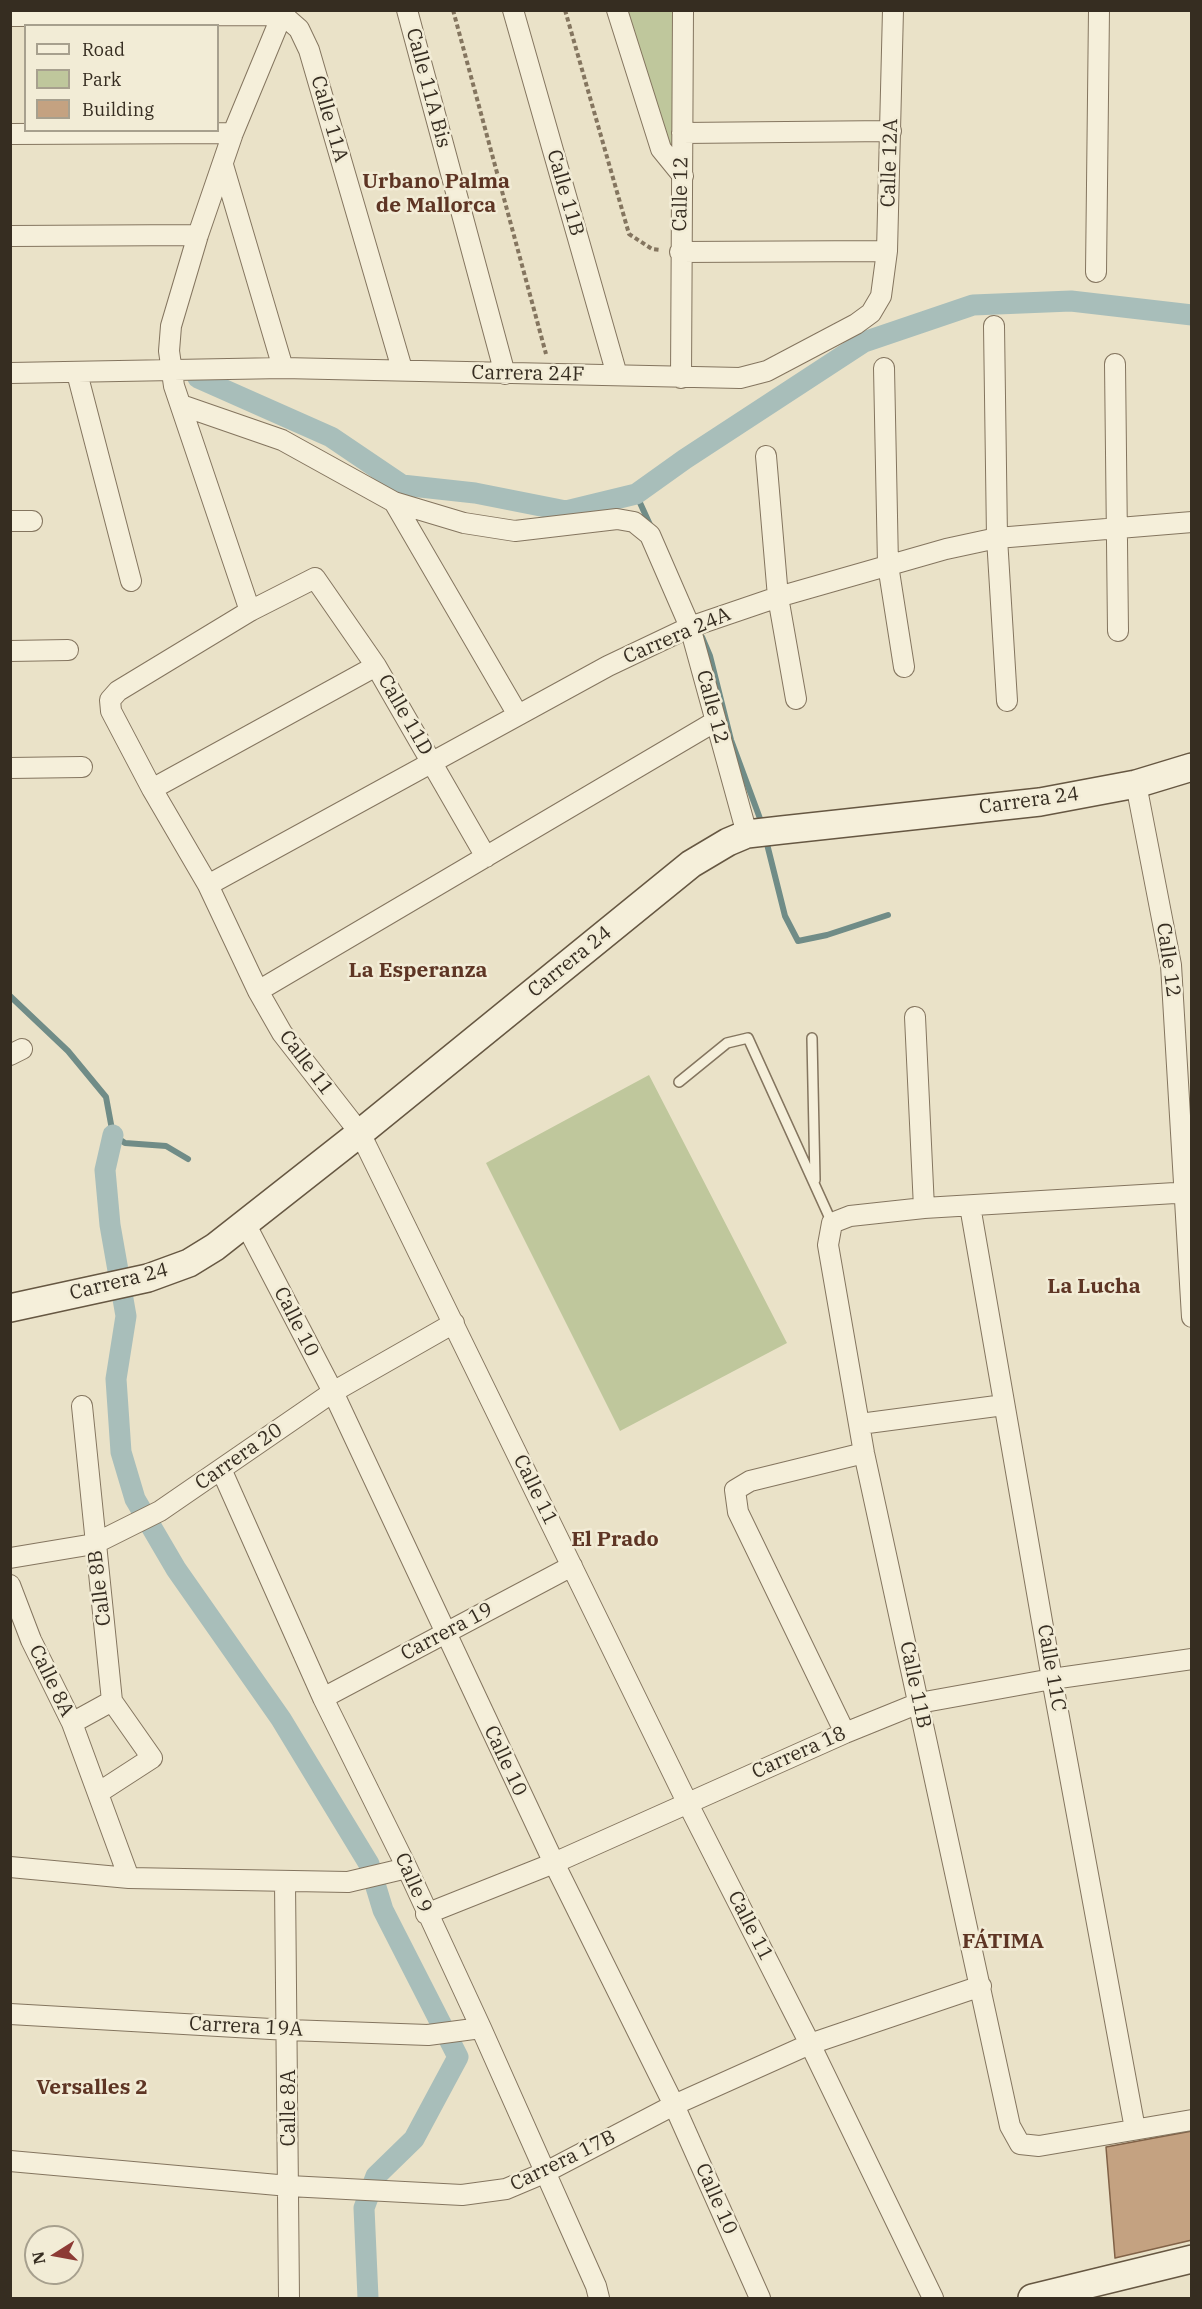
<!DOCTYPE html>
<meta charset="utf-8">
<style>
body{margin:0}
#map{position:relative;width:1202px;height:2309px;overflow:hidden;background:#eae2c8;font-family:"IBM Plex Serif",serif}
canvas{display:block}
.frame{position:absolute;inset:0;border:12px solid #362d21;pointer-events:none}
.legend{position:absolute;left:24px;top:24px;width:195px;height:108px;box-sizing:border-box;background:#f2ecd6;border:2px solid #a7a08e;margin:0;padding:8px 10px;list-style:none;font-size:18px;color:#362d21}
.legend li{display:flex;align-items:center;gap:12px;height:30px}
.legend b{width:30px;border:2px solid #a7a08e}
.north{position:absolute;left:24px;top:2225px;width:60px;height:60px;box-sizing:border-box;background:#f2ecd6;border:2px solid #a7a08e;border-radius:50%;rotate:259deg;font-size:16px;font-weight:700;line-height:24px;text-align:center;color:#362d21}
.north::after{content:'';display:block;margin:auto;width:21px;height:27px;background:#8d3b35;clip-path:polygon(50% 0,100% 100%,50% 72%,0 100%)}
</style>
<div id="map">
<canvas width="1202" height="2309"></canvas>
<div class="frame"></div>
<ul class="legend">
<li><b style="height:8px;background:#f5efda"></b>Road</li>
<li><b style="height:16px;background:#bfc79c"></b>Park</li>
<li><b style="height:16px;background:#c4a281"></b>Building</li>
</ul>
<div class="north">N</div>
</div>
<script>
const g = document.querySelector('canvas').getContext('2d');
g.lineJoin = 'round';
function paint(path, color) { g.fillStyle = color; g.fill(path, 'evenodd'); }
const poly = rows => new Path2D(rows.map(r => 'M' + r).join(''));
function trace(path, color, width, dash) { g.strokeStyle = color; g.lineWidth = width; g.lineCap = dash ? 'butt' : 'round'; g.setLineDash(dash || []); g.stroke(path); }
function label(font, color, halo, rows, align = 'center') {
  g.font = font + ' "IBM Plex Serif",serif'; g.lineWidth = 5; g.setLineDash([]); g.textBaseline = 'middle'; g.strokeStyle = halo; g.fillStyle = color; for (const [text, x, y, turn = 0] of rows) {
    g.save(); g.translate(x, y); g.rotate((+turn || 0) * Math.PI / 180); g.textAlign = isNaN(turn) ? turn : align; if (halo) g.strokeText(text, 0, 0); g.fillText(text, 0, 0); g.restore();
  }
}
const green = poly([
 [617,11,683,11,683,176,661,149],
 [649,1075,787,1343,620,1431,486,1163]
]);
const stream = poly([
 [636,494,651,527],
 [702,637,710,656,731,740,762,824],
 [766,840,785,916,798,941,827,935,888,915],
 [10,996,68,1051,106,1097,113,1135,125,1143,166,1146,188,1159]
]);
const canal = poly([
 [198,378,331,437,402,485,475,493,566,511,636,494,685,459,864,342,973,305,1071,301,1192,315],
 [113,1135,105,1170,110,1225,126,1316,116,1379,121,1452,135,1499,176,1569,281,1719,369,1864,383,1910,458,2057,414,2139,376,2176,364,2208,368,2298]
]);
const building = poly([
 [1192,2131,1192,2240,1115,2258,1106,2147,1192,2131]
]);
const path = poly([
 [453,10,546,354],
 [565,10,629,234,652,249,661,250]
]);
const lane = poly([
 [812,1038,815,1180],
 [679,1082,727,1043,748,1038,832,1223]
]);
const street = poly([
 [407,10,505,374],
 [513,10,617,375],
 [617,10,661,149,683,176],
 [10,16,283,15,299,29,309,50,402,369],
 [682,133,891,131],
 [10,134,233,133],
 [223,165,283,368],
 [10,236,198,235],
 [680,252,887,251],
 [1096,272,1099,10],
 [994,326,997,538,1007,701],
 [1115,364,1118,631],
 [884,368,888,565,904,667],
 [10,373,283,368,740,378,767,371,856,324,871,313,881,296,887,251,893,10],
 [77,373,131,581],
 [681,378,683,10],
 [181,405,282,440,394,502,464,523,515,531,617,519,634,522,650,535,690,627,747,834],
 [766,456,778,597,796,699],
 [394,502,518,715],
 [10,521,32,521],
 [250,611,174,386,169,351,171,326,198,235,233,133,284,10],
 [10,651,68,650],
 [10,768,82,767],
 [1136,784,1171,965,1192,1317],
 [152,789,376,666],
 [486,857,376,666,315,578,250,611,118,691,110,700,111,711,152,789,208,885,258,991,282,1033,360,1133,687,1802,810,2044,933,2298],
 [208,885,608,666,690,627,778,597,946,549,997,538,1192,522],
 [258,991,716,721],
 [915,1017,924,1208],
 [10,1055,22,1049],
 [1192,1192,924,1208,850,1216,832,1223,828,1245,864,1453,1010,2126,1020,2144,1039,2146,1192,2120],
 [970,1206,1052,1679,1135,2129],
 [246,1225,333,1392,554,1863,674,2105,760,2298],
 [82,1406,112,1701,152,1758,98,1793],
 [860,1424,1004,1405],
 [221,1469,323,1698,407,1868,481,2028,596,2286,599,2298],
 [10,1558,94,1544,160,1511,333,1392,454,1323],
 [10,1585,31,1640,72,1723,129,1878],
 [323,1698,572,1566],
 [72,1723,112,1701],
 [845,1733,738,1512,735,1490,750,1481,864,1453],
 [10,1867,129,1878,348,1882,407,1868],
 [285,1882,289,2298],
 [426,1914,554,1863,845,1733,919,1703,1052,1679,1192,1659],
 [10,2014,288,2030,428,2035,481,2028],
 [10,2161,289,2186,462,2195,506,2189,544,2173,674,2105,810,2044,981,1986]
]);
const secondary = poly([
 [10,1308,148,1278,189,1263,215,1247,360,1133,691,864,728,842,747,834,782,830,1040,802,1136,784,1192,767],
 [1032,2298,1192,2259]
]);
const streetNames = [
 ["Calle 11A Bis",428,88,75],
 ["Calle 11A",329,119,74],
 ["Calle 12A",890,163,-88],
 ["Calle 11B",565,193,74],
 ["Calle 12",681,194,-89],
 ["Carrera 24F",528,374,1],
 ["Carrera 24A",677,636,-23],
 ["Calle 12",712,707,75],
 ["Calle 11D",405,715,60],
 ["Carrera 24",1029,801,-8],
 ["Calle 12",1168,960,82],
 ["Carrera 24",570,962,-39],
 ["Calle 11",306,1063,53],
 ["Carrera 24",119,1282,-14],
 ["Calle 10",296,1322,63],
 ["Carrera 20",239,1457,-35],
 ["Calle 11",535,1490,64],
 ["Calle 8B",100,1588,-97],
 ["Carrera 19",447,1632,-28],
 ["Calle 11C",1051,1668,80],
 ["Calle 8A",51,1681,64],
 ["Calle 11B",915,1685,78],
 ["Carrera 18",799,1753,-24],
 ["Calle 10",505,1761,65],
 ["Calle 9",413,1883,66],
 ["Calle 11",750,1926,63],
 ["Carrera 19A",246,2027,3],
 ["Calle 8A",289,2108,-90],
 ["Carrera 17B",563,2161,-26],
 ["Calle 10",716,2199,66]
];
const neighbourhoodNames = [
 ["Urbano Palma",436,182],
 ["de Mallorca",436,206],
 ["La Esperanza",418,971],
 ["La Lucha",1094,1287],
 ["El Prado",615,1540],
 ["FÁTIMA",1003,1942],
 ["Versalles 2",92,2088]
];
paint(green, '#bfc79c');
trace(stream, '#708c87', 6);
trace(canal, '#a8beba', 21);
paint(building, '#c4a281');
trace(building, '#816247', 1.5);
trace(lane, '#84755f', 12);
trace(street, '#84755f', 22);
trace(secondary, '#665742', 30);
trace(path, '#84755f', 4, [4.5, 3]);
trace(lane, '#f5efda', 9);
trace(street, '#f5efda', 20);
trace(secondary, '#f5efda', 27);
label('20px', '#362d21', '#f2ecd6', streetNames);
label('bold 21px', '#5e3524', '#f2ecd6', neighbourhoodNames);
</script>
